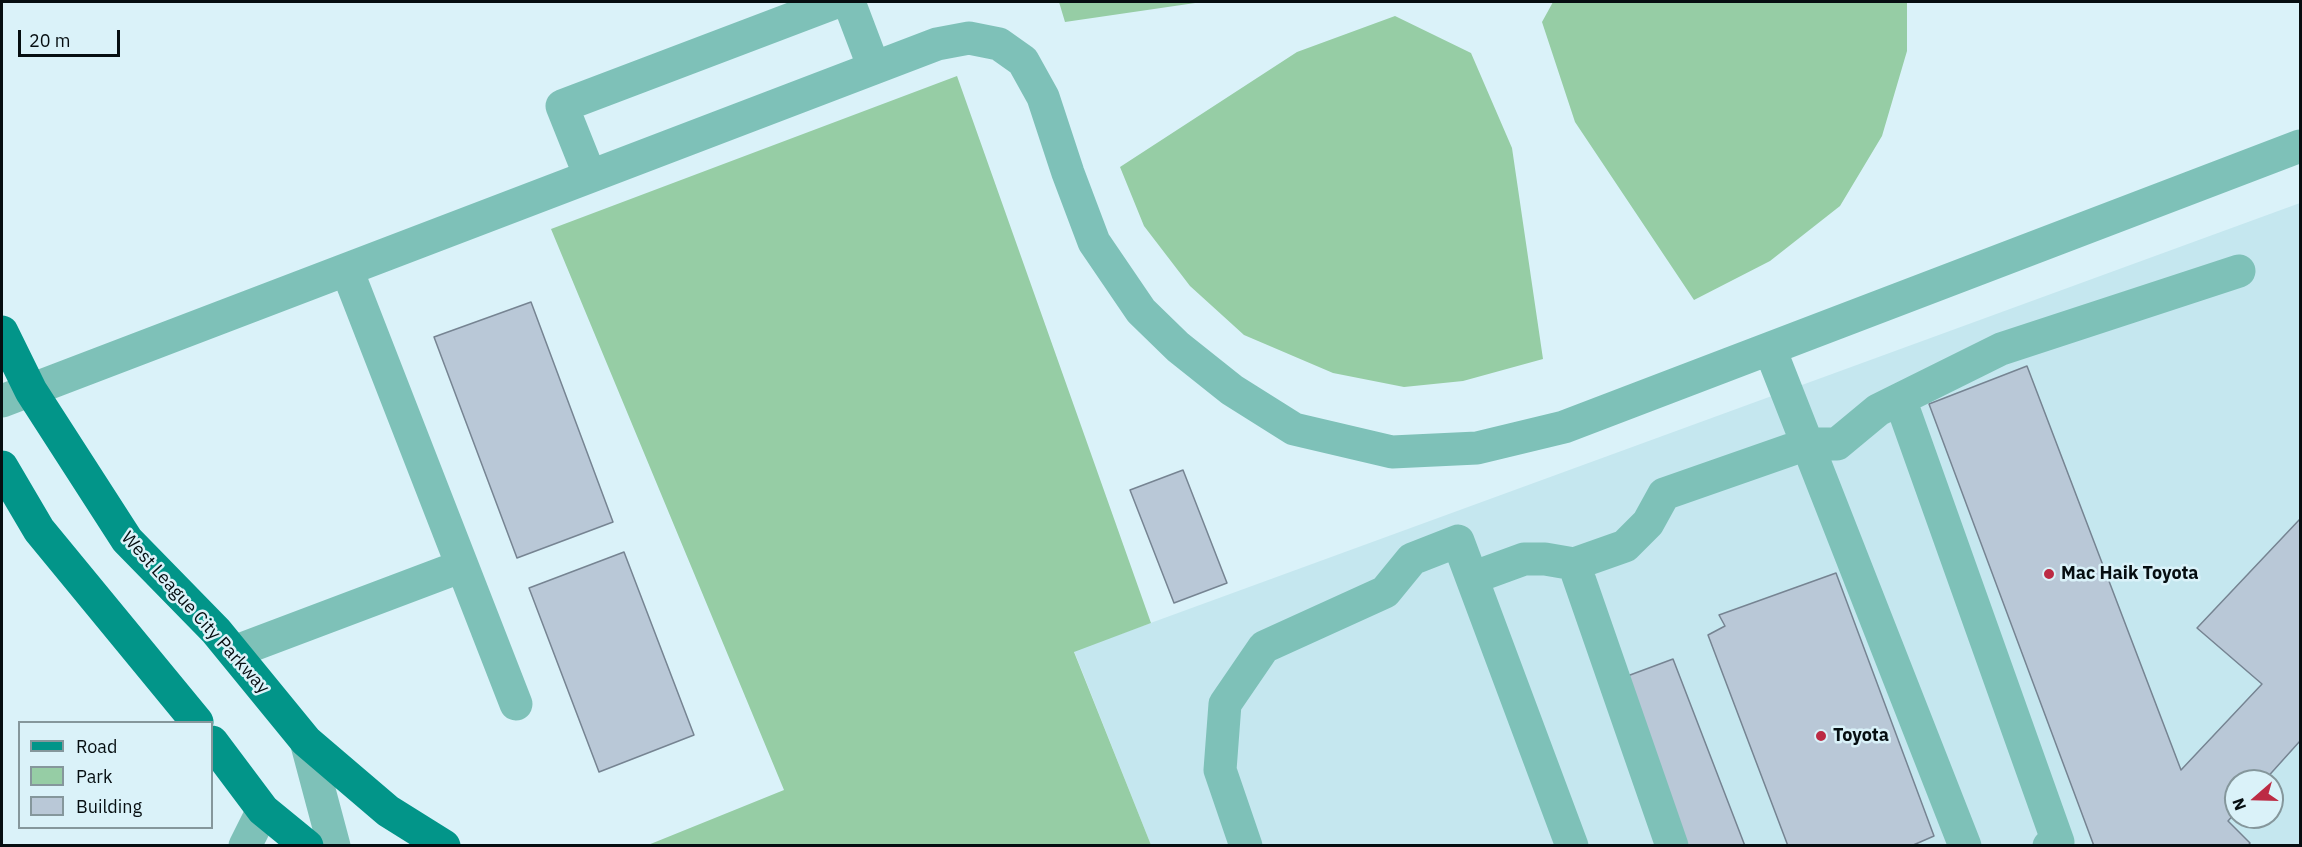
<!DOCTYPE html>
<style>
body{margin:0}
#map{position:relative;width:2302px;height:847px;overflow:hidden;background:#daf2f9;font-family:"IBM Plex Sans",sans-serif}
canvas{display:block}
.frame{position:absolute;inset:0;border:3px solid #060e11;pointer-events:none}
.legend{position:absolute;left:18px;top:721px;width:195px;height:108px;box-sizing:border-box;background:#daf2f9;border:2px solid #85979c;margin:0;padding:8px 10px;list-style:none;font-size:18px;color:#060e11}
.legend li{display:flex;align-items:center;gap:12px;height:30px}
.legend b{width:30px;border:2px solid #85979c}
.north{position:absolute;left:2224px;top:769px;width:60px;height:60px;box-sizing:border-box;background:#daf2f9;border:2px solid #85979c;border-radius:50%;rotate:250deg;font-size:16px;font-weight:700;line-height:24px;text-align:center;color:#060e11}
.north::after{content:'';display:block;margin:auto;width:21px;height:27px;background:#bc2b44;clip-path:polygon(50% 0,100% 100%,50% 72%,0 100%)}
.scale{position:absolute;left:18px;top:30px;width:102px;height:27px;box-sizing:border-box;border:3px solid #060e11;border-top:0;padding-left:8px;font-size:18px;line-height:21px;white-space:nowrap;color:#060e11;-webkit-text-stroke:4px #daf2f9;paint-order:stroke}
</style>
<div id="map">
<canvas width="2302" height="847"></canvas>
<div class="frame"></div>
<ul class="legend">
<li><b style="height:8px;background:#029589"></b>Road</li>
<li><b style="height:16px;background:#96cda5"></b>Park</li>
<li><b style="height:16px;background:#b9c8d7"></b>Building</li>
</ul>
<div class="north">N</div>
<div class="scale">20 m</div>
</div>
<script>
const g = document.querySelector('canvas').getContext('2d');
g.lineJoin = 'round';
function paint(path, color) { g.fillStyle = color; g.fill(path, 'evenodd'); }
const poly = rows => new Path2D(rows.map(r => 'M' + r).join(''));
function trace(path, color, width, dash) { g.strokeStyle = color; g.lineWidth = width; g.lineCap = dash ? 'butt' : 'round'; g.setLineDash(dash || []); g.stroke(path); }
function label(font, color, halo, rows, align = 'center') {
  g.font = font + ' "IBM Plex Sans",sans-serif'; g.lineWidth = 5; g.setLineDash([]); g.textBaseline = 'middle'; g.strokeStyle = halo; g.fillStyle = color; for (const [text, x, y, turn = 0] of rows) {
    g.save(); g.translate(x, y); g.rotate((+turn || 0) * Math.PI / 180); g.textAlign = isNaN(turn) ? turn : align; if (halo) g.strokeText(text, 0, 0); g.fillText(text, 0, 0); g.restore();
  }
}
const built = poly([
 [2300,203,2300,845,1151,845,1074,651],
 [2236,781,2272,781,2272,817,2236,817]
]);
const green = poly([
 [1059,2,1202,2,1065,22],
 [1553,2,1907,2,1907,51,1882,136,1840,206,1770,261,1694,300,1575,122,1542,22],
 [1395,16,1471,53,1512,148,1543,359,1463,381,1404,387,1333,373,1244,335,1190,286,1144,226,1120,167,1297,52],
 [957,76,1151,623,1074,652,1151,845,648,845,784,790,551,229]
]);
const building = poly([
 [531,302,613,522,517,558,434,337,531,302],
 [2027,366,2181,770,2262,684,2197,628,2300,519,2300,741,2264,781,2236,781,2236,812,2228,821,2250,843,2248,846,2094,846,1929,404,2027,366],
 [1183,470,1227,583,1174,603,1130,490,1183,470],
 [624,552,694,735,599,772,529,588,624,552],
 [1836,573,1934,836,1911,846,1788,846,1708,635,1725,626,1719,615,1836,573],
 [1673,659,1745,846,1686,846,1622,678,1673,659]
]);
const minor = poly([
 [849,2,874,68],
 [590,176,562,106,836,2],
 [347,270,516,704],
 [1770,349,1965,846],
 [1900,399,2058,842,2049,846],
 [2,401,937,44,969,38,999,44,1023,61,1043,97,1068,173,1094,242,1141,311,1178,347,1232,390,1294,429,1392,452,1477,448,1564,427,2300,146],
 [1472,578,1524,559,1545,559,1574,564],
 [234,652,462,566],
 [306,741,334,846],
 [245,846,263,810],
 [1246,846,1220,770,1225,704,1264,647,1385,592,1412,559,1458,541,1572,846],
 [1672,846,1574,564,1625,546,1648,523,1664,494,1807,444,1837,444,1878,410,2001,349,2239,271]
]);
const major = poly([
 [2,332,31,391,127,540,216,631,306,741,388,811,444,846],
 [2,467,39,530,197,722],
 [212,742,263,810,307,846]
]);
const markers = [
 [2049,574,6,"#bc2b44"],
 [1821,736,6,"#bc2b44"]
];
const poiNames = [
 ["Mac Haik Toyota",2061,574],
 ["Toyota",1833,736]
];
const streetNames = [
 ["West League City Parkway",195,613,48]
];
paint(built, '#c5e7ef');
paint(green, '#96cda5');
paint(building, '#b9c8d7');
trace(building, '#768492', 1.5);
trace(minor, '#7ec1b8', 33);
trace(major, '#029589', 33);
for (const [x, y, r, color] of markers) { const dot = new Path2D(); dot.arc(x, y, r, 0, 2 * Math.PI); g.fillStyle = color; g.fill(dot); trace(dot, '#daf2f9', 2); }
label('bold 18px', '#060e11', '#daf2f9', poiNames, 'left');
label('18px', '#060e11', '#daf2f9', streetNames);
</script>
